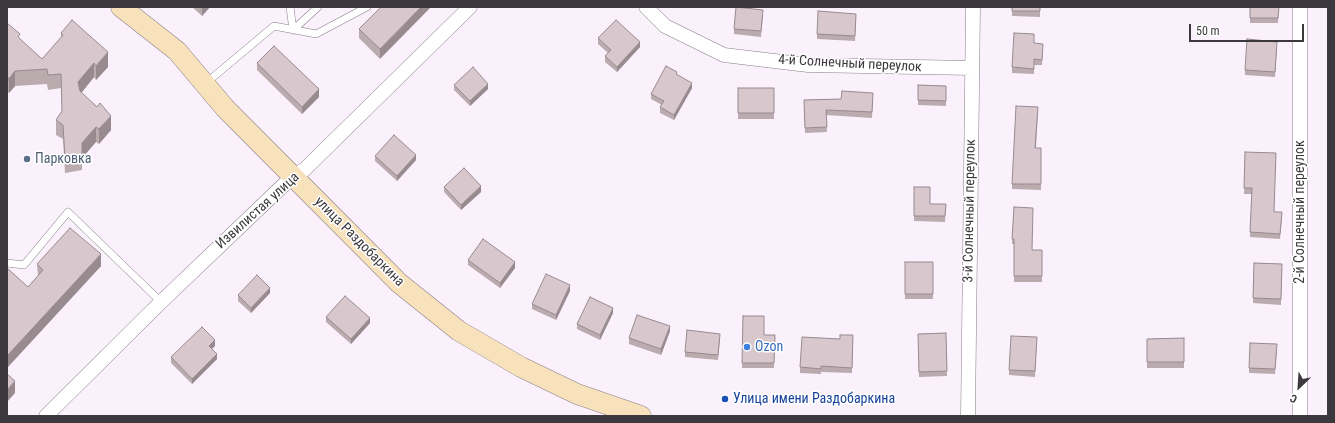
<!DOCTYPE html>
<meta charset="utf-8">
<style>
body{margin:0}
#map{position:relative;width:1335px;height:423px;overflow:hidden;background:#fbf1fd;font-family:"Roboto Condensed",sans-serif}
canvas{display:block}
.frame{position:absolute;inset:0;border:8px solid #3c383d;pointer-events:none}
.north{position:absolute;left:1279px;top:367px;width:40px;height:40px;-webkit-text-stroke:3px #fff;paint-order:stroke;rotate:205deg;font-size:11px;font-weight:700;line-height:16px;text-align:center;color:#3c383d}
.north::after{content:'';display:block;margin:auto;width:14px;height:18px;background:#3c383d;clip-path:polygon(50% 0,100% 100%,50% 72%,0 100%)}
.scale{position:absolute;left:1189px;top:24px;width:115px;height:18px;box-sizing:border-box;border:2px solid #3c383d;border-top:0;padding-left:5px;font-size:12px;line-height:14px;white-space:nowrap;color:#3c383d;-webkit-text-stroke:3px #fff;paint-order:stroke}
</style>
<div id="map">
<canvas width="1335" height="423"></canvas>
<div class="frame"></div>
<div class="north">С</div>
<div class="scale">50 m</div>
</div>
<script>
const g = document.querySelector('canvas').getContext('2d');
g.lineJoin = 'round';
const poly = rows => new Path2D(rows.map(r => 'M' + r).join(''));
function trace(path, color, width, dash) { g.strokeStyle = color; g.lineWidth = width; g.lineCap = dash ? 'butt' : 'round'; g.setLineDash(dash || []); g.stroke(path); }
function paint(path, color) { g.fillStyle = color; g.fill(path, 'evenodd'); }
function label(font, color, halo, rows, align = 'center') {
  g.font = font + ' "Roboto Condensed",sans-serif'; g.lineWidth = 3; g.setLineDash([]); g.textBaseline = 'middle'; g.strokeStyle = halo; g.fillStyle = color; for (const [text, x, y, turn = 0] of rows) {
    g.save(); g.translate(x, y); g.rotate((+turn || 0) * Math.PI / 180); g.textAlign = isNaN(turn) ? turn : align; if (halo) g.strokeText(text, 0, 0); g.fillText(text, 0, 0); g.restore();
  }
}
const lane = poly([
 [290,7,293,30],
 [293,30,318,7],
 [206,83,274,26,316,34,367,7],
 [7,263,24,265,68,212,161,302]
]);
const street = poly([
 [646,7,665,26,724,55,808,65,972,68],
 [1300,7,1300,416],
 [46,416,161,302,293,176,304,170,470,7],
 [968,416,973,7]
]);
const secondary = poly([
 [121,7,177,51,225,108,399,283,459,331,521,367,577,394,641,416]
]);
const wall = poly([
 [192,7,210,7,202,16],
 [381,7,380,59,359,38,359,29],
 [1012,7,1040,7,1040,17,1012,16],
 [1250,7,1279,7,1278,23,1250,23],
 [763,15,761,37,734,34,734,29],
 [856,19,855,41,817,39,817,34],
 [7,23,20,39,42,59,61,38,61,33,108,67,96,80,94,77,81,93,111,130,99,144,96,142,82,158,82,170,65,173,63,139,56,135,56,120,62,111,61,88,48,90,47,84,15,86,9,93,7,91],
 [598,38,640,47,617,72,605,62,605,56,608,53,598,44],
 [1034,43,1043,49,1042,65,1034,65,1034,74,1012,73,1012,67],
 [1277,47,1275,77,1245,75,1245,70],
 [257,63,319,97,302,114,257,70],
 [677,75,692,88,674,120,660,113,660,107,662,105,651,99,651,94],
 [454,85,488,89,470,106,454,90],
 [918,85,946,86,946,106,918,105],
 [738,88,774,88,774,119,738,119],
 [873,98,872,118,826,115,827,132,805,133,804,100],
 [1038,112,1036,148,1041,148,1041,190,1012,189,1012,184],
 [1245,152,1275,212,1282,217,1280,239,1250,237,1252,194,1244,194],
 [375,156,416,160,397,181,375,161],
 [444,187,481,192,461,210,444,192],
 [914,187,930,204,946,204,945,222,914,221],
 [1014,207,1032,250,1042,250,1042,282,1014,282,1014,244,1012,244],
 [468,260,515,268,500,288,468,265],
 [905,262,933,262,933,299,905,299],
 [1254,263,1282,264,1281,305,1253,303],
 [37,264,101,266,7,368,7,268,28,287,38,276],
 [570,291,556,320,532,309,532,304],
 [270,293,251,313,238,301,238,295],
 [613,313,600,340,577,329,577,324],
 [743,316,764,335,775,335,774,368,742,368],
 [326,317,370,323,351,344,326,322],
 [670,331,661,355,629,344,629,338],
 [946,333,947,376,919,377,918,334],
 [853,335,852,373,821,372,821,374,800,373,800,367,840,339],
 [1037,337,1035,377,1009,375,1009,370],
 [1184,338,1184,368,1147,368,1147,339],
 [720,339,718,360,685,357,685,352],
 [215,346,212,349,217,359,192,384,171,363,171,357],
 [1277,350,1275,374,1249,373,1249,368]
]);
const shadedWall = poly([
 [203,7,210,7,202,16,202,8],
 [421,7,431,7,380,59,380,49],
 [640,42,640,47,617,72,617,67],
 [108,52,108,67,96,80,96,66],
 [94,63,94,77,78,97,78,82],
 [15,71,15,86,9,93,9,79],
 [692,83,692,88,674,120,674,115],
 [488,84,488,89,470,106,470,101],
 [319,89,319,97,302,114,302,107],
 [111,116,111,130,99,144,99,129],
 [96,127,96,142,82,158,82,143],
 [416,155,416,160,397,181,397,176],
 [481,186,481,192,461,210,461,205],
 [101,254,101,266,7,368,7,356],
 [515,262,515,268,500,288,500,283],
 [570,285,570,291,556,320,556,315],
 [270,288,270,293,251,313,251,308],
 [613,308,613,313,600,340,600,335],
 [370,318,370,323,351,344,351,339],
 [670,326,670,331,661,355,661,349],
 [215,340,215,346,209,351,209,346],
 [217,354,217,359,192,384,192,379],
 [15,381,15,393,7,402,7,390]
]);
const building = poly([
 [381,7,421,7,380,49,359,29,381,7],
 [736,7,763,10,761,31,734,29,736,7],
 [1012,7,1040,7,1040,11,1012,11,1012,7],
 [1250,7,1279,7,1278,18,1250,18,1250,7],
 [818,11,856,14,855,36,817,34,818,11],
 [72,20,108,52,96,66,94,63,78,82,80,91,97,107,100,103,111,116,99,129,96,127,82,143,82,155,65,158,63,125,56,120,62,111,61,74,48,75,47,69,15,71,9,79,7,76,7,23,20,34,18,37,42,59,63,35,61,33,72,20],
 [616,20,640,42,617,67,605,56,611,50,598,38,616,20],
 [1014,33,1034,34,1034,43,1043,44,1042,60,1034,59,1034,69,1012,67,1014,33],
 [1247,39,1277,42,1275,72,1245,70,1247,39],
 [274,46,319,89,302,107,257,63,274,46],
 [666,66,677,72,676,74,692,83,674,115,660,107,664,101,651,94,666,66],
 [473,67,488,84,470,101,454,85,473,67],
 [918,85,946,86,946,101,918,100,918,85],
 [738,88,774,88,774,113,738,113,738,88],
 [842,91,873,93,872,112,826,110,827,127,805,128,804,100,841,99,842,91],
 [1016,106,1038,107,1035,148,1041,148,1041,184,1012,184,1016,106],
 [394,135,416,155,397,176,375,156,394,135],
 [1245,152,1276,153,1274,212,1282,212,1280,234,1250,232,1252,188,1244,188,1245,152],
 [464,168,481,186,461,205,444,187,464,168],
 [914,187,930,187,930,204,946,204,945,216,914,216,914,187],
 [1014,207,1033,208,1032,250,1042,250,1042,276,1014,276,1014,239,1012,239,1014,207],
 [70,228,101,254,7,356,7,268,28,287,43,270,37,264,70,228],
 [483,239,515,262,500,283,468,260,483,239],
 [905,262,933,262,933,294,905,294,905,262],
 [1254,263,1282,264,1281,299,1253,298,1254,263],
 [546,274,570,285,556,315,532,304,546,274],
 [257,275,270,288,251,308,238,295,257,275],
 [345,296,370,318,351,339,326,317,345,296],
 [590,297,613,308,600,335,577,324,590,297],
 [637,315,670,326,661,349,629,338,637,315],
 [743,316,764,316,764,335,775,335,774,363,742,363,743,316],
 [202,327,215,340,209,346,217,354,192,379,171,357,202,327],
 [687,330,720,334,718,355,685,352,687,330],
 [946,333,947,371,919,372,918,334,946,333],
 [840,335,853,335,852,368,821,366,821,369,800,367,802,337,840,339,840,335],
 [1011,336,1037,337,1035,371,1009,370,1011,336],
 [1184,338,1184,362,1147,362,1147,339,1184,338],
 [1250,343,1277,344,1275,369,1249,368,1250,343],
 [7,374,15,381,7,390,7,374]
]);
const markers = [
 [27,159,4,"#5c6f8a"],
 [747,347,4,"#3f7fe0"],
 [725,399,4,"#1a4fb4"]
];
const streetNames = [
 ["4-й Солнечный переулок",850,64,3],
 ["Извилистая улица",258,211,-42],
 ["3-й Солнечный переулок",970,211,-89],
 ["2-й Солнечный переулок",1300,212,-90],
 ["улица Раздобаркина",359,242,45]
];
const serviceNames = [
 ["Парковка",35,159]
];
const shopNames = [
 ["Ozon",755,347]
];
const transitNames = [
 ["Улица имени Раздобаркина",733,399]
];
trace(lane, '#877d88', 8);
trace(street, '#877d88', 15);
trace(secondary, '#877d88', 21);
trace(lane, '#fff', 7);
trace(street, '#fff', 14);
trace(secondary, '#f8e2bb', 20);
paint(wall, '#baabaf');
paint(shadedWall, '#978b8f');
paint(building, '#d8c7cc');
trace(building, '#978b8f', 1);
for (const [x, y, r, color] of markers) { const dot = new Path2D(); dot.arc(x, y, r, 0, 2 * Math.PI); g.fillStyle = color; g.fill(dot); trace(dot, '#fff', 1.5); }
label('14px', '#3c383d', '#fff', streetNames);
label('14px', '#4e5e75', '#fff', serviceNames, 'left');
label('14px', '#366cbe', '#fff', shopNames, 'left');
label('14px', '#164399', '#fff', transitNames, 'left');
</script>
